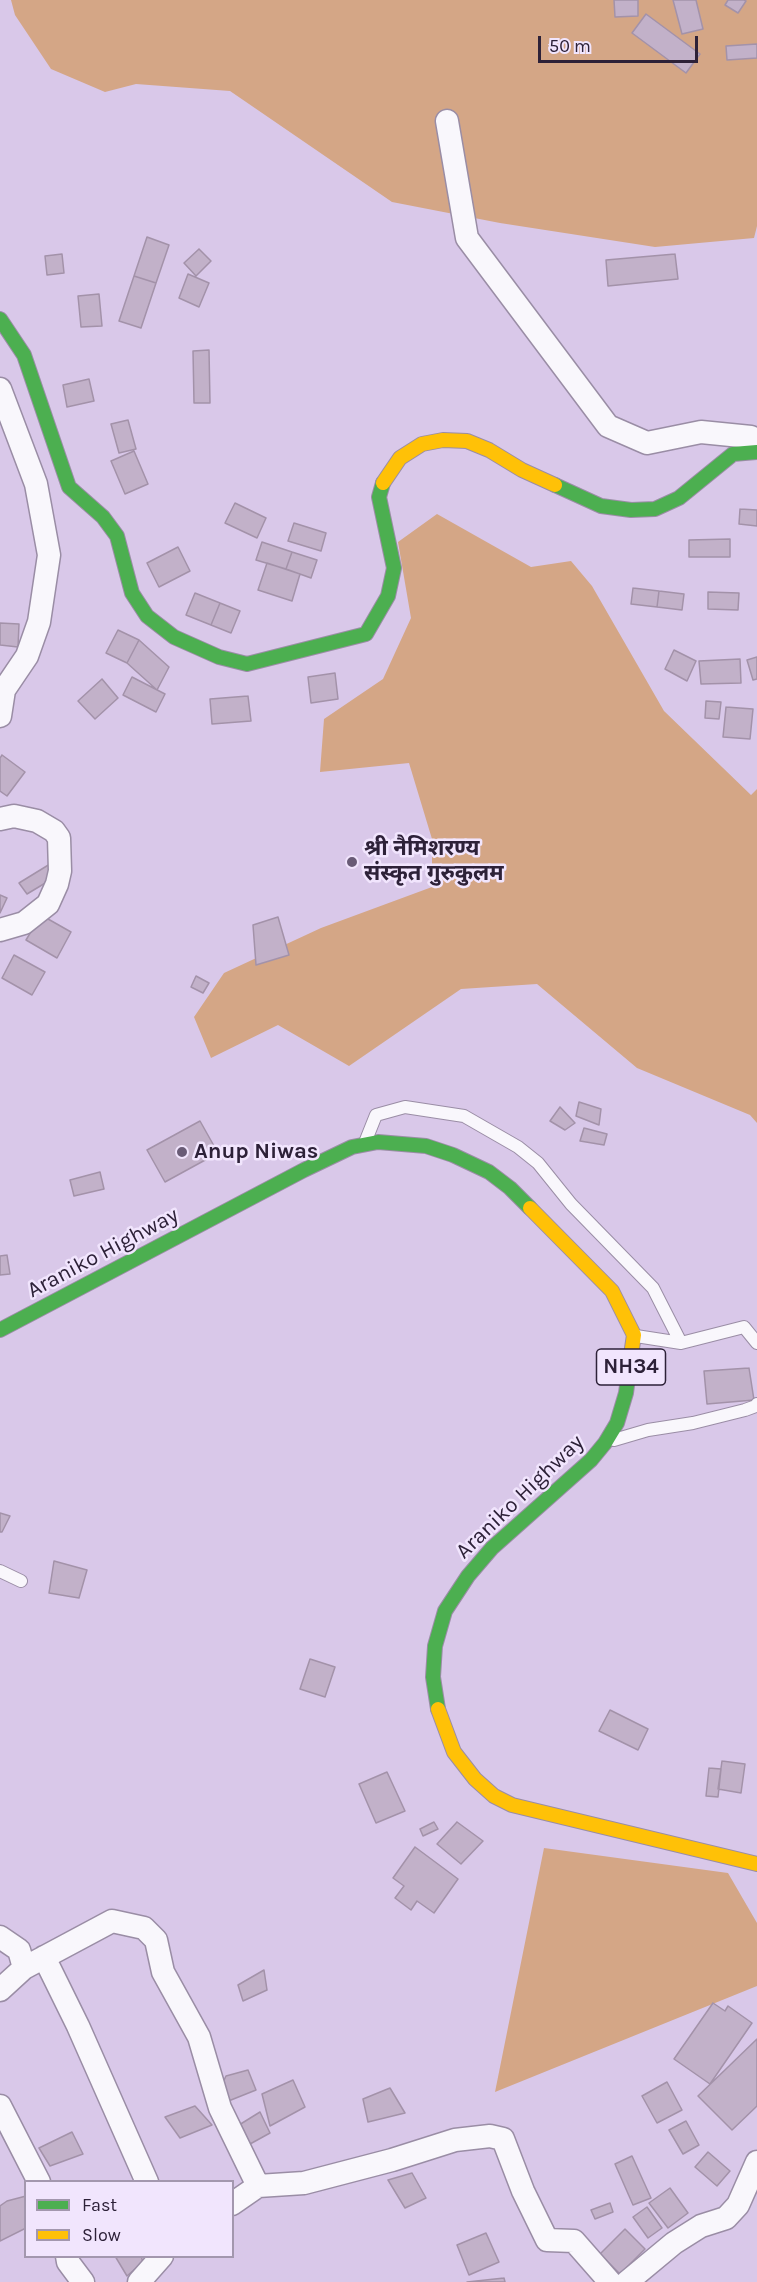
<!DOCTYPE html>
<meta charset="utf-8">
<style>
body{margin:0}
#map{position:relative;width:757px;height:2282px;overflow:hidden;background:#d9c8e9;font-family:Karla,sans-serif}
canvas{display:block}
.legend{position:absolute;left:24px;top:2180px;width:210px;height:78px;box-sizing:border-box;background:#f1e5fd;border:2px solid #a397ae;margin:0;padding:8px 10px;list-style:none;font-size:18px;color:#2d2138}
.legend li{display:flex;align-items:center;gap:12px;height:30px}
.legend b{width:30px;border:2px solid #a397ae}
.scale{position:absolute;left:538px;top:36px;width:160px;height:27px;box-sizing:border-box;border:3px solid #2d2138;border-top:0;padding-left:8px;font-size:18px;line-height:21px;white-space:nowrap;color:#2d2138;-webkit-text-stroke:4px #f1e5fd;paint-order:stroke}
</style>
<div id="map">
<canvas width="757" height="2282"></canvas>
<ul class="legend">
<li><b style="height:8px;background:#4caf50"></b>Fast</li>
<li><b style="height:8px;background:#ffc107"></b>Slow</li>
</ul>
<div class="scale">50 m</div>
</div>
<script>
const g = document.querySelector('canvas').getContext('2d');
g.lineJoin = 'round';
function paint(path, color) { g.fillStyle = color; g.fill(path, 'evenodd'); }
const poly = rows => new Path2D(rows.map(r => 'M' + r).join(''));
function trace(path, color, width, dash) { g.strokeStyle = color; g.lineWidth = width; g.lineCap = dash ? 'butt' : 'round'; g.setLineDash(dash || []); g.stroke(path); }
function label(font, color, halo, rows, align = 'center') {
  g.font = font + ' Karla,"Noto Sans Devanagari",sans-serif'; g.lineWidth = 5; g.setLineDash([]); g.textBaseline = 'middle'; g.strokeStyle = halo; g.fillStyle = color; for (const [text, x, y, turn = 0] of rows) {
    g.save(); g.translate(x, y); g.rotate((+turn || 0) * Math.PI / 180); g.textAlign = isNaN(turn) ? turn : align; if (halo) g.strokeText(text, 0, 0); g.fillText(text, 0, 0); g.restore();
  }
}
const forest = poly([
 [11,0,757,0,757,226,754,238,655,247,500,223,392,202,230,91,136,84,105,92,51,69,15,15],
 [437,514,531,567,571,561,592,586,664,711,751,795,757,789,757,1123,750,1115,637,1068,537,984,461,989,349,1066,278,1025,211,1058,194,1017,224,973,321,928,432,887,432,839,409,763,320,772,324,719,383,679,411,618,398,542],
 [544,1848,728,1873,757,1923,757,1986,495,2092]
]);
const building = poly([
 [614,0,638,0,638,16,615,17,614,0],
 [673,0,696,0,703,29,682,34,673,0],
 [728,0,744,0,746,1,738,13,725,5,728,0],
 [646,14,700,54,686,73,632,33,646,14],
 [757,44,757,58,727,60,726,46,757,44],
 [147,237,169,245,156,283,134,276,147,237],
 [199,249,211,261,196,276,184,263,199,249],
 [62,254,64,273,47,275,45,256,62,254],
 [675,254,678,279,608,286,606,260,675,254],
 [188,274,209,283,199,307,179,298,188,274],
 [134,276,156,283,141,328,119,321,134,276],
 [99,294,102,326,81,327,78,296,99,294],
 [209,350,210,403,194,403,193,351,209,350],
 [89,379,94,401,67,407,63,385,89,379],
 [128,420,136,449,119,453,111,424,128,420],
 [134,451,148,484,125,494,111,461,134,451],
 [235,503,266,518,257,538,225,523,235,503],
 [740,509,757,510,757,526,739,524,740,509],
 [294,523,326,533,321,551,288,541,294,523],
 [730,539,730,557,689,557,689,540,730,539],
 [262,542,292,552,286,569,256,560,262,542],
 [178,547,190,571,159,587,147,563,178,547],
 [292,552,317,560,311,578,286,569,292,552],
 [267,563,300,574,292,601,258,590,267,563],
 [633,588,659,591,657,607,631,604,633,588],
 [659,591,684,594,682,610,657,607,659,591],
 [708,592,739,593,738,610,708,609,708,592],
 [195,593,220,603,211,625,186,615,195,593],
 [220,603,240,611,231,633,211,625,220,603],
 [0,623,19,624,18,647,0,645,0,623],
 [118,630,139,640,127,663,106,653,118,630],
 [139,640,169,667,157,690,127,663,139,640],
 [674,650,696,661,687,681,665,669,674,650],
 [757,657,757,679,753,680,747,660,757,657],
 [740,659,741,683,701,684,699,661,740,659],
 [335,673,338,699,311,703,308,677,335,673],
 [132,677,165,694,156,712,123,695,132,677],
 [102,679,118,698,95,719,78,701,102,679],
 [248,696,251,721,212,724,210,699,248,696],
 [706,701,721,702,719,719,705,718,706,701],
 [726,707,753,709,750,739,723,737,726,707],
 [2,755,25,772,7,796,0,791,0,758,2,755],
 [50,864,57,876,27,894,19,883,50,864],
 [0,895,7,898,0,913,0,895],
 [41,915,71,932,57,958,26,940,41,915],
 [278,917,289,955,256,965,253,925,278,917],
 [14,955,45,972,32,995,2,978,14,955],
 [196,976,209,983,203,993,191,987,196,976],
 [579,1102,601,1109,599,1125,576,1116,579,1102],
 [560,1107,575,1123,565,1130,550,1121,560,1107],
 [200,1121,218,1153,165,1182,147,1150,200,1121],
 [584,1128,607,1134,604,1145,580,1141,584,1128],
 [100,1172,104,1189,74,1196,70,1180,100,1172],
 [7,1255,10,1274,0,1275,0,1256,7,1255],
 [749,1368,754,1400,707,1404,704,1371,749,1368],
 [0,1513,10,1516,2,1532,0,1532,0,1513],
 [54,1561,87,1570,79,1598,49,1593,54,1561],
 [310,1659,335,1667,325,1697,300,1689,310,1659],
 [610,1710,648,1729,638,1750,599,1731,610,1710],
 [722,1761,745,1764,741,1793,718,1789,722,1761],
 [709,1768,721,1769,718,1797,706,1796,709,1768],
 [387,1772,405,1811,376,1823,359,1784,387,1772],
 [434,1822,438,1829,423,1836,420,1829,434,1822],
 [457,1822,483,1841,461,1864,437,1844,457,1822],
 [415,1847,458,1879,434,1913,417,1901,411,1910,395,1898,404,1886,393,1878,415,1847],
 [264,1970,267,1990,243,2001,238,1985,264,1970],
 [713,2003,725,2011,728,2006,752,2023,710,2084,674,2059,713,2003],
 [757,2039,757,2106,732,2130,698,2096,757,2039],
 [248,2070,256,2090,221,2104,218,2093,226,2076,248,2070],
 [293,2080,305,2107,270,2126,262,2094,293,2080],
 [667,2082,682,2110,657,2123,642,2096,667,2082],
 [390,2088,405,2113,368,2122,363,2099,390,2088],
 [195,2106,212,2125,180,2138,165,2117,195,2106],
 [260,2112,270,2133,241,2149,239,2125,260,2112],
 [686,2121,699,2145,683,2154,669,2130,686,2121],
 [72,2132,83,2154,50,2166,39,2148,72,2132],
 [708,2152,730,2171,717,2186,695,2167,708,2152],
 [632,2156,651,2198,633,2205,615,2164,632,2156],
 [412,2173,426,2198,405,2208,388,2180,412,2173],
 [670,2188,688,2213,668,2228,649,2203,670,2188],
 [26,2196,26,2228,0,2241,0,2206,7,2201,26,2196],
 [610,2203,613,2212,595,2219,591,2210,610,2203],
 [647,2207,662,2228,648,2238,633,2217,647,2207],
 [625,2229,645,2249,620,2274,600,2254,625,2229],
 [486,2233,499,2262,469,2275,457,2245,486,2233],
 [115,2256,141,2256,143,2262,127,2276,115,2256],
 [504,2278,505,2282,467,2282,504,2278]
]);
const lane = poly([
 [366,1140,376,1115,405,1107,464,1116,518,1147,538,1163,571,1204,653,1288,681,1343],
 [636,1336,681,1343,744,1327,757,1343],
 [614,1440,648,1430,693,1423,745,1410,756,1406,757,1404],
 [0,1571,21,1581]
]);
const street = poly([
 [447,121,467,238,608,426,647,443,701,432,751,437,757,440],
 [0,389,36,484,49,555,39,622,27,656,4,690,0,716],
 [0,819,14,816,37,821,54,831,59,838,60,871,57,884,48,904,24,923,0,930],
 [0,1937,19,1950,24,1968,0,1990],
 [44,1957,78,2026,147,2182],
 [24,1968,112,1921,144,1928,156,1940,163,1972,199,2037,220,2108,258,2186],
 [0,2106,39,2182],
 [232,2204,258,2186,304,2183,392,2160,455,2140,490,2136,503,2139,523,2191,547,2240,574,2241,610,2282],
 [67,2256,68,2262,83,2282],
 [139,2282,162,2256],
 [627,2282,674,2243,701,2226,726,2218,738,2205,757,2162]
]);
const fast = poly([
 [0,319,24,355,69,487,103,517,117,536,132,593,147,616,174,637,219,657,247,664,366,634,388,596,394,568,379,497,383,483],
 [555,485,601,506,631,510,655,509,679,498,733,454,757,452],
 [0,1330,304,1170,352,1147,378,1142,426,1146,453,1155,489,1172,510,1188,530,1208],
 [438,1709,433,1677,435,1646,445,1611,468,1576,492,1548,591,1460,605,1443,617,1423,626,1393,631,1355]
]);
const slow = poly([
 [383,483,400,458,422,444,443,440,467,441,489,450,522,470,555,485],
 [530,1208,612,1291,634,1335,631,1355],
 [438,1709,454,1752,475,1779,494,1796,512,1805,757,1864]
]);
const markers = [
 [352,862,6,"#695b76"],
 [182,1152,6,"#695b76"]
];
const shields = [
 [631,1367,69]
];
const shieldNames = [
 ["NH34",631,1367]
];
const poiNames = [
 ["श्री नैमिशरण्य",364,849],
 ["संस्कृत गुरुकुलम",364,874],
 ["Anup Niwas",194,1152]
];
const streetNames = [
 ["Araniko Highway",103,1253,-28],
 ["Araniko Highway",520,1497,-44]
];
paint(forest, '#d4a686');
paint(building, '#c2b1c9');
trace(building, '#a392a9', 1.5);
trace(lane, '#9a8da5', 14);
trace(street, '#9a8da5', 25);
trace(fast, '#9a8da5', 16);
trace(slow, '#9a8da5', 16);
trace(lane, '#f9f7fc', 12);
trace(street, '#f9f7fc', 22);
trace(fast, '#4caf50', 14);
trace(slow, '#ffc107', 14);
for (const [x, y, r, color] of markers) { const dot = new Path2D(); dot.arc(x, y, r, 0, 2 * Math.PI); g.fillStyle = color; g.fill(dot); trace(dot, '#f1e5fd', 2); }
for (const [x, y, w] of shields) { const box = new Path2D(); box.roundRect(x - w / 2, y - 18, w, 36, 4.5); g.fillStyle = '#f1e5fd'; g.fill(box); trace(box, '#2d2138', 1.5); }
label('bold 21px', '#2d2138', null, shieldNames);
label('bold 22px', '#2d2138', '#f1e5fd', poiNames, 'left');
label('22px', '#2d2138', '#f1e5fd', streetNames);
</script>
